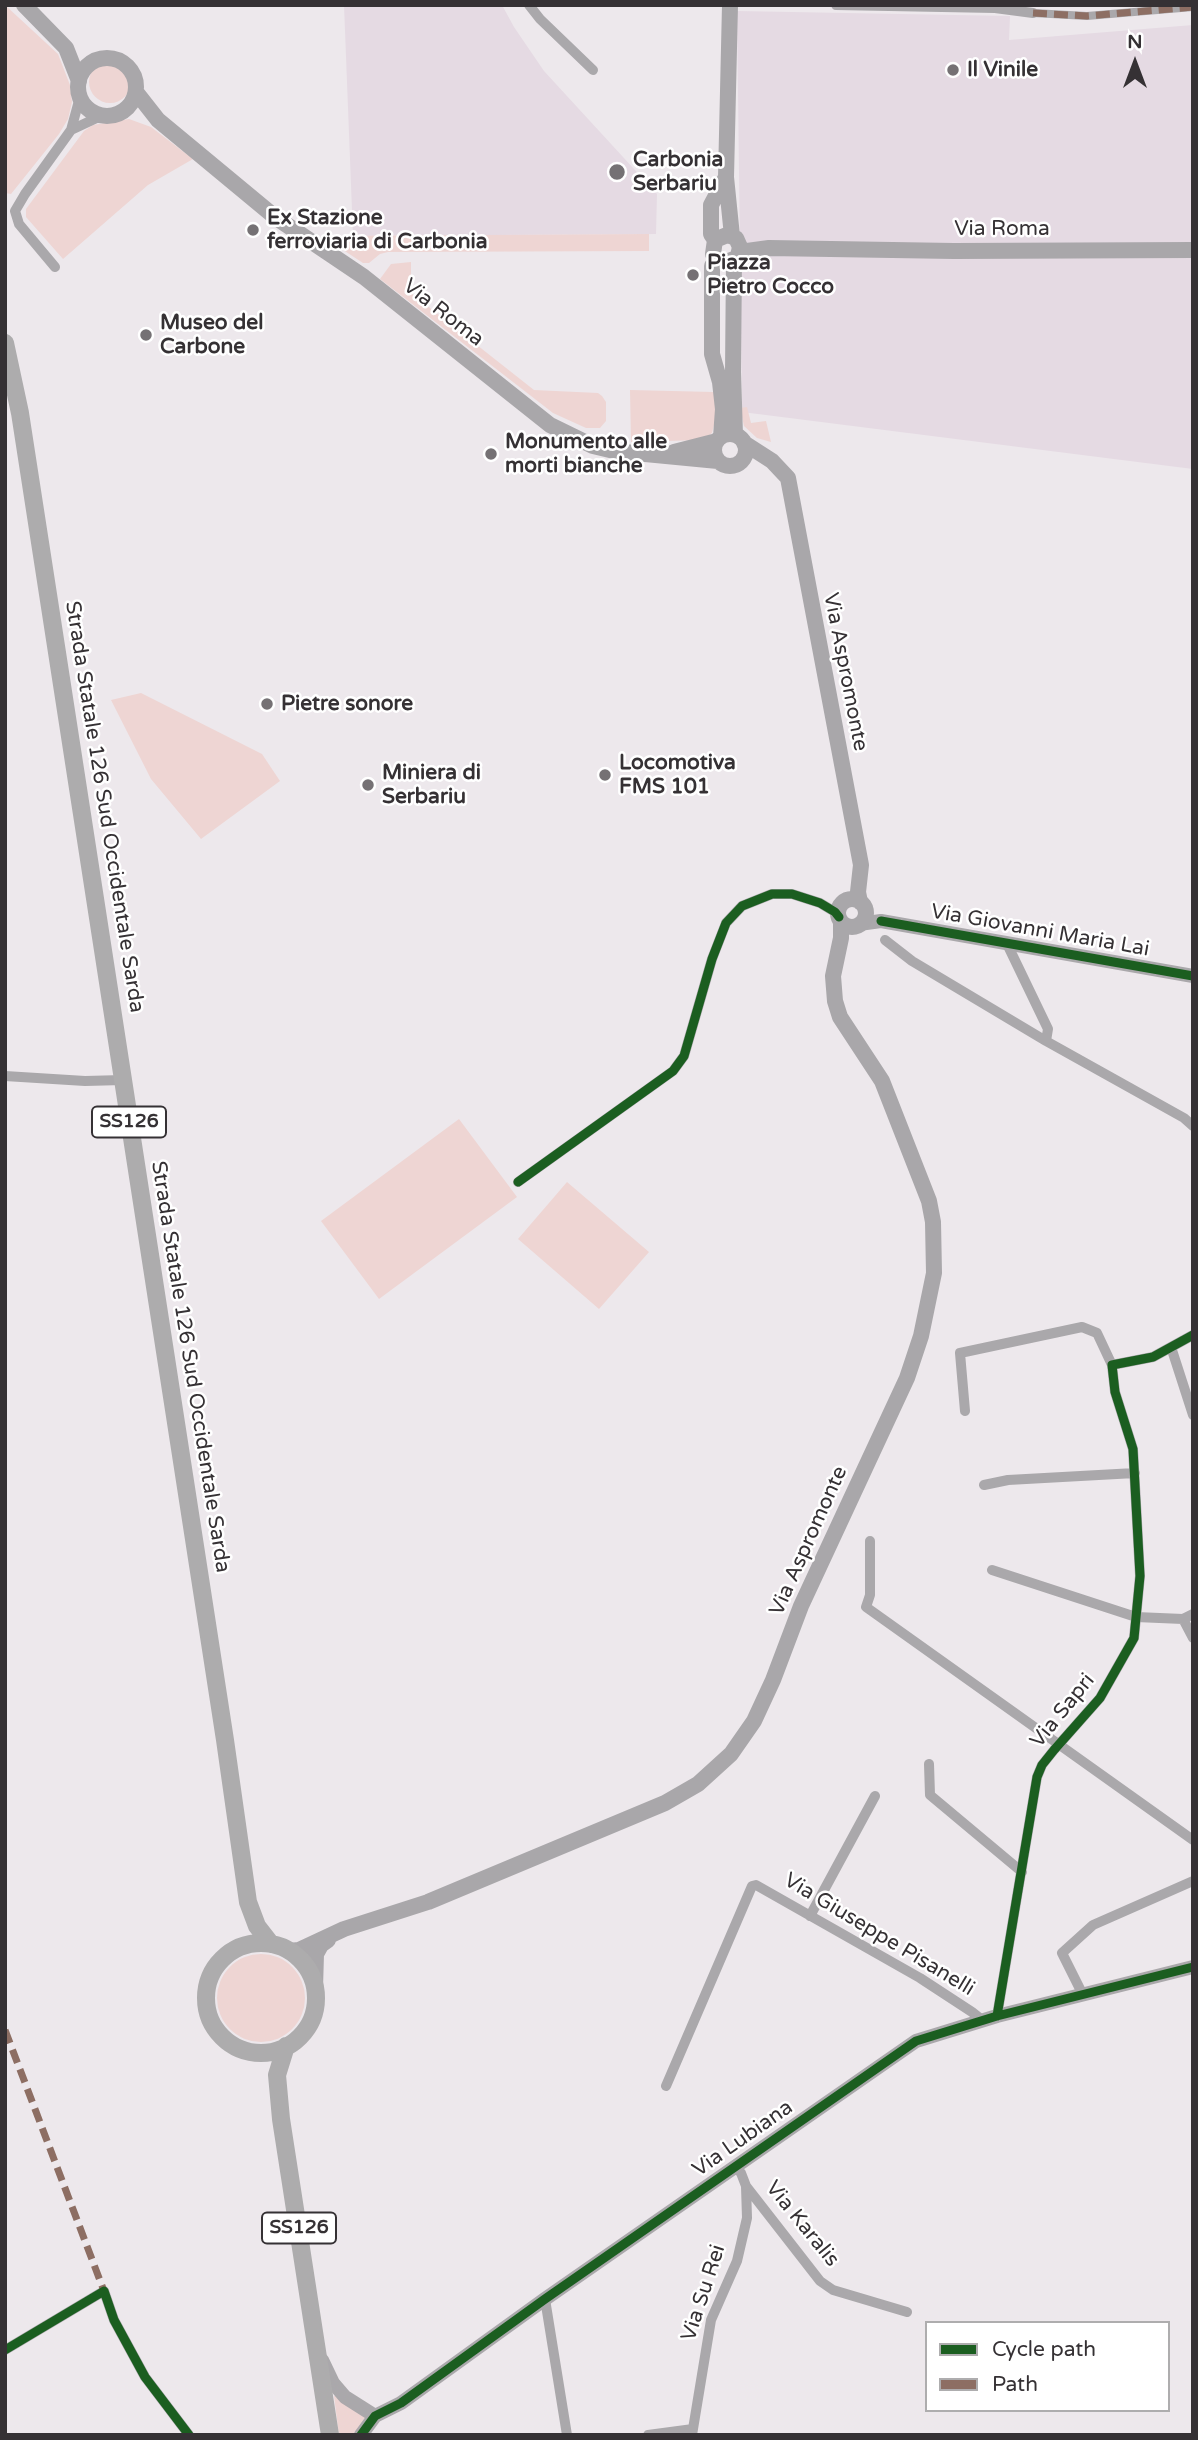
<!DOCTYPE html>
<style>
body{margin:0}
#map{position:relative;width:1198px;height:2440px;overflow:hidden;background:#ede8ec;font-family:"Varela Round",sans-serif}
canvas{display:block}
.frame{position:absolute;inset:0;border:7px solid #353134;pointer-events:none}
.legend{position:absolute;left:925px;top:2321px;width:245px;height:91px;box-sizing:border-box;background:#fff;border:2px solid #aeadae;margin:0;padding:9px 12px;list-style:none;font-size:21px;color:#353134}
.legend li{display:flex;align-items:center;gap:14px;height:35px}
.legend b{width:35px;border:2px solid #aeadae}
.north{position:absolute;left:1100px;top:28px;width:70px;height:70px;-webkit-text-stroke:5px #fff;paint-order:stroke;rotate:0deg;font-size:19px;font-weight:700;line-height:28px;text-align:center;color:#353134}
.north::after{content:'';display:block;margin:auto;width:24px;height:32px;background:#353134;clip-path:polygon(50% 0,100% 100%,50% 72%,0 100%)}
</style>
<div id="map">
<canvas width="1198" height="2440"></canvas>
<div class="frame"></div>
<ul class="legend">
<li><b style="height:9px;background:#1b5e20"></b>Cycle path</li>
<li><b style="height:9px;background:#8d6e63"></b>Path</li>
</ul>
<div class="north">N</div>
</div>
<script>
const g = document.querySelector('canvas').getContext('2d');
g.lineJoin = 'round';
function paint(path, color) { g.fillStyle = color; g.fill(path, 'evenodd'); }
const poly = rows => new Path2D(rows.map(r => 'M' + r).join(''));
function trace(path, color, width, dash) { g.strokeStyle = color; g.lineWidth = width; g.lineCap = dash ? 'butt' : 'round'; g.setLineDash(dash || []); g.stroke(path); }
function label(font, color, halo, rows, align = 'center') {
  g.font = font + ' "Varela Round",sans-serif'; g.lineWidth = 5; g.setLineDash([]); g.textBaseline = 'middle'; g.strokeStyle = halo; g.fillStyle = color; for (const [text, x, y, turn = 0] of rows) {
    g.save(); g.translate(x, y); g.rotate((+turn || 0) * Math.PI / 180); g.textAlign = isNaN(turn) ? turn : align; if (halo) g.strokeText(text, 0, 0); g.fillText(text, 0, 0); g.restore();
  }
}
const built = poly([
 [344,5,502,5,514,27,544,71,657,194,656,234,353,236],
 [737,11,1010,16,1009,40,1193,25,1193,469,742,412]
]);
const green = poly([
 [5,5,58,54,70,85,72,102,68,119,59,134,11,194,5,193],
 '89 82a21 21 0 1 1 42 0a21 21 0 1 1-42 0Z',
 [129,119,151,127,193,159,148,185,63,259,26,217,26,209,84,131,93,125],
 [649,234,649,251,388,252,380,254,369,263,363,263,322,236],
 [411,262,411,293,534,390,598,393,602,396,606,402,606,421,600,428,586,428,553,413,380,279,391,264],
 [630,390,714,392,716,417,712,433,703,440,631,442],
 [747,407,751,423,766,421,771,442,757,438,744,426,740,408],
 [141,693,262,754,280,781,201,839,151,779,111,700],
 [459,1119,517,1197,379,1299,321,1221],
 [567,1182,649,1252,599,1309,518,1239],
 '217 1998a44 44 0 1 1 88 0a44 44 0 1 1-88 0Z',
 [334,2396,336,2396,367,2418,353,2435,339,2435]
]);
const pedestrian = poly([
 [1033,13,1087,16,1193,7]
]);
const minor = poly([
 [529,5,540,19,593,70],
 [836,5,995,8,1033,13],
 [71,130,103,115],
 [55,267,19,224,15,211,25,194,71,130,80,97],
 [885,940,912,961,1046,1041],
 [1010,944,1009,948,1048,1029,1046,1041,1184,1118,1193,1126],
 [5,1076,85,1081,123,1080],
 [518,1182,673,1071,684,1056,712,959,726,923,742,906,772,894,792,894,820,903,835,912,839,917],
 [1171,1347,1193,1415],
 [965,1411,960,1353,1082,1327,1097,1333,1112,1365],
 [984,1485,1008,1480,1135,1473],
 [870,1541,870,1595,866,1607,1193,1840],
 [992,1570,1136,1617,1183,1619,1193,1614],
 [1183,1619,1193,1638],
 [929,1764,930,1795,1022,1872],
 [810,1916,875,1796],
 [1083,1995,1062,1953,1093,1925,1193,1881],
 [997,2016,1037,1777,1042,1765,1054,1750,1100,1698,1134,1638,1140,1576,1133,1449,1115,1392,1112,1365,1153,1357,1193,1335],
 [666,2086,752,1886,756,1885,920,1978,972,2012,982,2020],
 [746,2186,820,2281,833,2290,907,2312],
 [545,2299,567,2435],
 [5,2350,104,2291,114,2320,145,2377,189,2435],
 [648,2435,693,2429],
 [692,2435,711,2320,737,2261,747,2218,746,2186,741,2173,734,2166]
]);
const tertiary = poly([
 [859,924,881,921,1193,976],
 [322,2360,333,2383,345,2397,375,2416],
 [361,2435,375,2416,401,2403,545,2299,916,2041,997,2016,1193,1967]
]);
const secondary = poly([
 [24,5,66,48,79,81],
 [730,5,726,177,732,236],
 '78 87a29 29 0 1 1 58 0a29 29 0 1 1-58 0Z',
 [136,92,158,120,275,217,364,277,550,425,593,446,614,451,718,461],
 [715,240,711,234,711,205,726,177],
 [738,256,740,247,736,238,727,235,715,240,713,254,717,259,726,262,734,259,747,251,769,248,954,251,1193,250],
 [717,259,712,266,712,354,720,382,723,409,721,437],
 [734,259,733,372,735,435],
 '714 450a16 16 0 1 1 32 0a16 16 0 1 1-32 0Z',
 [744,443,772,461,788,478,861,865,858,892,860,902],
 [674,452,717,441],
 '838 913a14 14 0 1 1 28 0a14 14 0 1 1-28 0Z',
 [289,1951,299,1950,344,1929,428,1902,665,1803,698,1784,731,1754,754,1721,773,1680,801,1606,907,1378,921,1336,934,1273,933,1222,929,1201,882,1081,840,1017,835,1001,833,976,841,938,841,922],
 [315,1988,316,1954,321,1945,328,1940]
]);
const primary = poly([
 [5,343,20,413,225,1740,248,1902,257,1926,271,1944],
 '206 1998a55 55 0 1 1 110 0a55 55 0 1 1-110 0Z',
 [286,2046,277,2075,281,2119,330,2435]
]);
const quiet = poly([
 [1033,13,1087,16,1193,7],
 [5,2030,104,2291]
]);
const cycleway = poly([
 [881,921,1193,976],
 [518,1182,673,1071,684,1056,712,959,726,923,742,906,772,894,792,894,820,903,835,912,839,917],
 [997,2016,1037,1777,1042,1765,1054,1750,1100,1698,1134,1638,1140,1576,1133,1449,1115,1392,1112,1365,1153,1357,1193,1335],
 [5,2350,104,2291,114,2320,145,2377,189,2435],
 [361,2435,375,2416,401,2403,545,2299,916,2041,997,2016,1193,1967]
]);
const markers = [
 [953,70,7,"#757174"],
 [617,172,9,"#757174"],
 [253,230,7,"#757174"],
 [693,275,7,"#757174"],
 [146,335,7,"#757174"],
 [491,454,7,"#757174"],
 [267,704,7,"#757174"],
 [605,775,7,"#757174"],
 [368,785,7,"#757174"]
];
const shields = [
 [129,1122,74],
 [299,2228,74]
];
const shieldNames = [
 ["SS126",129,1122],
 ["SS126",299,2228]
];
const poiNames = [
 ["Il Vinile",967,70],
 ["Carbonia",633,160],
 ["Serbariu",633,184],
 ["Ex Stazione",267,218],
 ["ferroviaria di Carbonia",267,242],
 ["Piazza",707,263],
 ["Pietro Cocco",707,287],
 ["Museo del",160,323],
 ["Carbone",160,347],
 ["Monumento alle",505,442],
 ["morti bianche",505,466],
 ["Pietre sonore",281,704],
 ["Locomotiva",619,763],
 ["FMS 101",619,787],
 ["Miniera di",382,773],
 ["Serbariu",382,797]
];
const streetNames = [
 ["Via Roma",1002,229],
 ["Via Roma",443,313,38],
 ["Via Aspromonte",845,672,79],
 ["Strada Statale 126 Sud Occidentale Sarda",104,807,81],
 ["Via Giovanni Maria Lai",1040,931,10],
 ["Strada Statale 126 Sud Occidentale Sarda",190,1367,81],
 ["Via Aspromonte",809,1541,-66],
 ["Via Sapri",1063,1711,-51],
 ["Via Giuseppe Pisanelli",879,1935,31],
 ["Via Lubiana",743,2139,-35],
 ["Via Karalis",802,2224,51],
 ["Via Su Rei",704,2293,-72]
];
paint(built, '#e5dae3');
paint(green, '#eed5d3');
trace(pedestrian, '#aaa8ab', 8);
trace(minor, '#aaa8ab', 10);
trace(tertiary, '#aaa8ab', 14);
trace(secondary, '#a9a7aa', 16);
trace(primary, '#adacad', 18);
trace(quiet, '#8d6e63', 7, [14, 7]);
trace(cycleway, '#1b5e20', 9);
for (const [x, y, r, color] of markers) { const dot = new Path2D(); dot.arc(x, y, r, 0, 2 * Math.PI); g.fillStyle = color; g.fill(dot); trace(dot, '#fff', 2.5); }
for (const [x, y, w] of shields) { const box = new Path2D(); box.roundRect(x - w / 2, y - 15.5, w, 31, 5); g.fillStyle = '#fff'; g.fill(box); trace(box, '#353134', 2); }
label('bold 19px', '#353134', null, shieldNames);
label('bold 21px', '#353134', '#fff', poiNames, 'left');
label('21px', '#353134', '#fff', streetNames);
</script>
